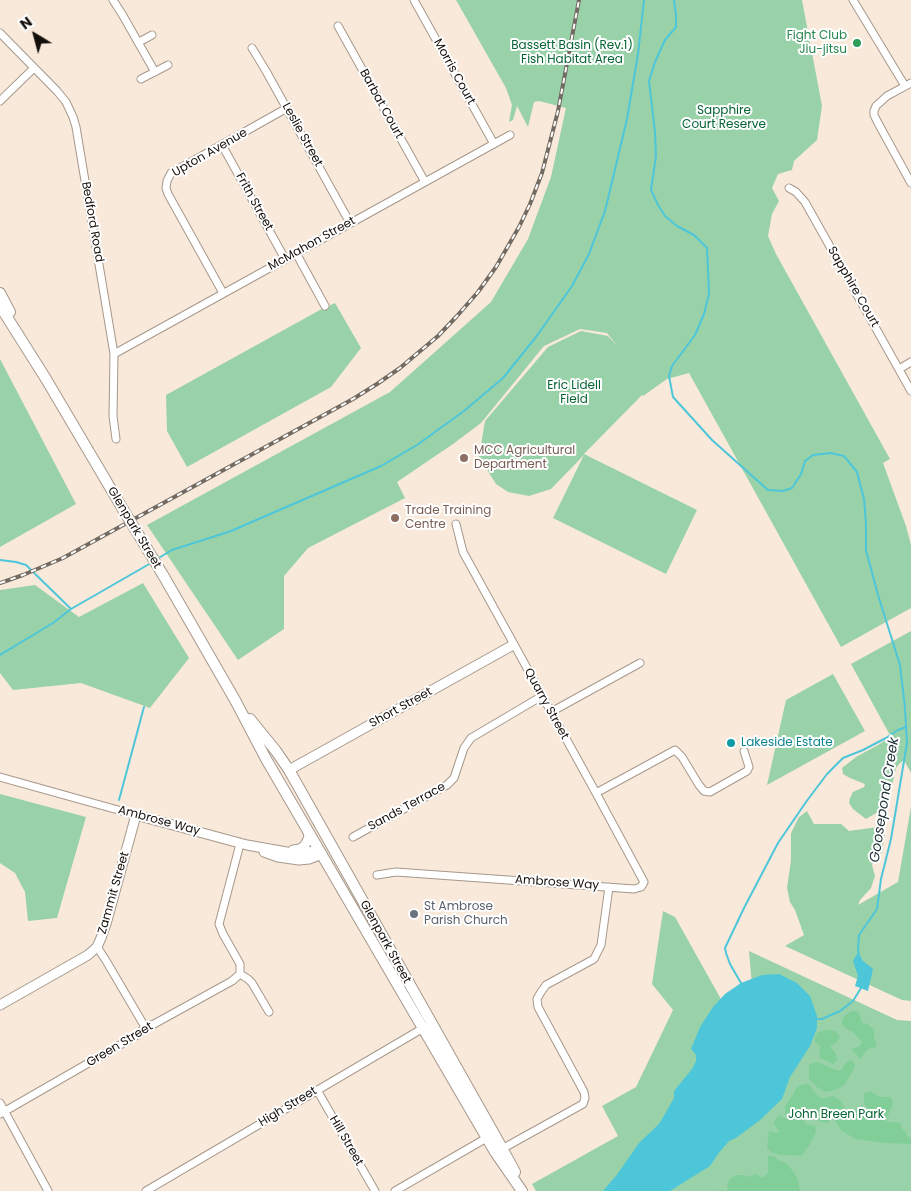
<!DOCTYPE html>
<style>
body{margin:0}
#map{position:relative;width:911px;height:1191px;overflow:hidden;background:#f8e9db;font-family:Poppins,sans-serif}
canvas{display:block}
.north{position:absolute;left:10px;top:10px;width:50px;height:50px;-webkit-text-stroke:4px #fff;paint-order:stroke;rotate:323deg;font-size:14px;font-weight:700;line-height:20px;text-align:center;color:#140f0a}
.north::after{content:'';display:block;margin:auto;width:18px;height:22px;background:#140f0a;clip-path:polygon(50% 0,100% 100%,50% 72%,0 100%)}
</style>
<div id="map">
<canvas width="911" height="1191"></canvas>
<div class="north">N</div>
</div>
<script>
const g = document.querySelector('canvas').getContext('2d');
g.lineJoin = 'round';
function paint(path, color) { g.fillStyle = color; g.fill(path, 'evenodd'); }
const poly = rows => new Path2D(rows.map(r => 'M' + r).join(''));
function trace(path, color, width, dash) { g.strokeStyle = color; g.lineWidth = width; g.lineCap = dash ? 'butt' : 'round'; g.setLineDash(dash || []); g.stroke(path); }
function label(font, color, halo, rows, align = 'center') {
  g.font = font + ' Poppins,sans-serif'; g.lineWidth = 4; g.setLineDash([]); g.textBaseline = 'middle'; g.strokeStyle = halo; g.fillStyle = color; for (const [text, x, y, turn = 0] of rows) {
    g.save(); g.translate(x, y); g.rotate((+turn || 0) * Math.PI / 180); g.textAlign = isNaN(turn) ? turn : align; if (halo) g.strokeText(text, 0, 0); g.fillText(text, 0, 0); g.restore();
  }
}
const green = poly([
 [456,0,802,0,822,106,817,140,794,161,792,170,778,174,772,188,779,201,772,214,768,236,776,254,890,459,883,463,906,526,911,545,911,608,841,647,689,373,667,379,643,396,642,395,584,454,697,510,666,574,553,518,584,455,551,489,529,496,508,492,496,484,479,457,485,421,548,347,581,331,608,336,618,347,607,333,580,329,544,346,481,423,453,444,397,482,405,498,308,548,284,576,284,629,238,660,147,525,390,392,491,302,528,239,551,177,566,108,539,101,534,102,528,127,517,106,513,120,509,122,512,105,506,88],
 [335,303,361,348,331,387,187,467,167,431,166,395,320,310],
 [0,359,76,504,0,547],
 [143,583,189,658,150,708,81,683,13,690,0,673,0,590,35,585,79,617],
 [911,631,911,773,904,760,900,763,896,768,892,786,887,794,886,803,883,809,866,819,853,809,849,803,850,798,853,792,864,787,865,784,850,778,843,774,842,768,856,757,878,745,891,737,851,664],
 [833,674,865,731,767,785,786,700],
 [0,794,86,817,57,918,28,921,25,892,15,873,0,863],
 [911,807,911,1001,902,1000,785,946,804,935,795,910,790,902,787,888,791,860,791,833,799,817,807,811,814,824,841,824,849,831,878,827,885,833,882,852,876,859,872,865,875,876,871,888,860,900,858,905,898,882],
 [663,911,675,917,759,1067,749,951,897,1020,911,1021,911,1191,536,1191,532,1184,618,1136,602,1106,636,1087,673,1010,652,984]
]);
const forest = poly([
 [852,1011,858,1011,862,1023,868,1024,874,1030,874,1038,876,1042,876,1047,868,1049,860,1059,852,1050,853,1048,859,1047,862,1042,853,1032,847,1029,842,1024,843,1018,847,1014],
 [826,1030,835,1031,840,1037,836,1043,830,1046,836,1054,837,1060,833,1064,820,1058,819,1050,821,1047,815,1042,815,1037,818,1032],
 [850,1060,852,1061,855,1064,855,1067,845,1084,838,1089,826,1092,818,1088,809,1079,809,1066,810,1064,816,1062,820,1063,838,1071,842,1069,846,1063],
 [804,1084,809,1084,816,1094,821,1098,824,1098,833,1096,840,1100,843,1104,846,1114,859,1109,876,1113,876,1110,867,1108,864,1103,864,1094,870,1091,880,1097,889,1097,892,1099,893,1104,888,1115,885,1119,882,1119,889,1122,901,1123,901,1128,907,1133,906,1136,911,1138,911,1144,885,1143,856,1139,842,1131,833,1118,829,1108,822,1107,829,1117,829,1123,821,1122,805,1115,804,1121,806,1124,815,1126,816,1132,809,1146,801,1156,793,1155,781,1155,773,1153,767,1148,769,1131,777,1133,779,1131,774,1124,775,1120,779,1115,784,1118,790,1119,785,1115,785,1107,789,1100,793,1095,797,1087],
 [768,1156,774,1156,778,1160,786,1163,792,1170,798,1180,800,1191,716,1191,722,1190,726,1191,728,1189,727,1185,730,1179,737,1175,744,1175,747,1177,756,1174,763,1178,768,1173]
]);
const water = poly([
 [857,954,860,955,862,960,873,969,868,991,855,986,858,976,853,961],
 [779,974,797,983,810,996,817,1016,817,1028,810,1046,790,1077,782,1099,760,1120,736,1138,729,1141,718,1154,710,1166,670,1191,603,1191,616,1176,639,1143,659,1124,666,1112,674,1098,674,1091,692,1069,696,1061,696,1055,691,1049,700,1027,713,1007,725,994,741,983,762,975]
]);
const stream = poly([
 [674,0,676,15,676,27,665,40,655,62,649,81,655,132,656,156,651,190,658,205,665,216,677,226,694,235,707,248,709,294,704,314,695,335,672,366,669,376,673,397,712,440,768,490,783,491,792,488,801,474,805,461,813,455,831,453,844,456,857,472,864,499,866,524,866,550,878,595,900,665,905,708,907,743,891,839,881,879,877,909,859,935,858,950,859,956],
 [157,559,172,550,231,531,381,466,417,445,464,411,503,378,536,337,572,286,589,254,605,211,627,119,638,54,644,0],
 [0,560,16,562,26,565,71,609],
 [0,655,53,623,71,609,151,563],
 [119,800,144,707],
 [741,983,730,964,726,953,725,948,744,908,778,843,806,802,827,774,843,758,863,750,886,738,898,730,906,727],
 [816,1019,822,1019,840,1011,853,1001,861,988]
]);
const minor = poly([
 [113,0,122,14,155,72],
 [414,0,494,144],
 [853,0,905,86],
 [338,26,425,182],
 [0,33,57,91,66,102,73,117,76,127,114,354,113,416,116,439],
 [139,42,152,35],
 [252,48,266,71,350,223],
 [141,79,168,65],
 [911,83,887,96,876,106,874,111,874,115,878,123,911,183],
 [0,101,34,68],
 [222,145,285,259],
 [789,188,796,192,805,202,911,391],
 [296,253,325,306],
 [223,293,168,194,166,188,167,181,171,173,175,171,287,108],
 [114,354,510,135],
 [899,369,911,362],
 [551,712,640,663],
 [0,777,136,815],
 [596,793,675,750,682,757,699,785,704,791,710,792,747,771,749,767,744,751],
 [353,837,447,785,454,778,464,748,471,738,542,696],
 [240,844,219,924,223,934,240,964,240,974,248,979,252,983,269,1012],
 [377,875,396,872,634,889,641,887,643,884,644,882,596,793,463,552,456,524],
 [97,947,105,959,145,1027],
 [317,1090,375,1191],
 [0,1103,48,1191],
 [0,1114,139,1034,145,1027,154,1024,232,981,240,974],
 [500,1150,583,1104,585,1098,584,1092,538,1007,537,999,541,992,546,985,594,959,601,945,609,887],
 [146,1191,425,1027],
 [395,1191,490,1136]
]);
const tertiary = poly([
 [289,770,513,645],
 [293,850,300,849,305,845,309,837,308,831],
 [264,852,278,857,299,860,309,859,322,854],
 [0,1005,88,955,97,947,101,938,106,924,136,815,247,845,292,853,304,853,319,850]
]);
const secondary = poly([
 [0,293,10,312],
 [0,306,46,379,121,506],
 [163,575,235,700,266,759,495,1152,522,1191],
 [250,719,276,751,289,770,502,1148,515,1172]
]);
const rail = poly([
 [0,583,23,575,63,558,353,399,377,384,400,368,438,336,457,316,478,292,496,267,519,227,530,204,542,173,558,111,579,0]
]);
const secondaryBridge = poly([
 [121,506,163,575]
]);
const markers = [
 [857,43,5,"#2e9e5b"],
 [464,458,5,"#8d6e63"],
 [395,518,5,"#8d6e63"],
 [731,743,5,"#0f9aa8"],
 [414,914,5,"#6b7280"]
];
const leisureNames = [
 ["Fight Club",847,36],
 ["Jiu-jitsu",847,50]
];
const parkNames = [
 ["Bassett Basin (Rev.1)",572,46],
 ["Fish Habitat Area",572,60],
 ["Sapphire",724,111],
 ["Court Reserve",724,125],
 ["Eric Lidell",574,386],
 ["Field",574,400],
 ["John Breen Park",836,1115]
];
const streetNames = [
 ["Morris Court",454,72,61],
 ["Barbat Court",381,104,61],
 ["Leslie Street",302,135,61],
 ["Upton Avenue",210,153,-30],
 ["Frith Street",254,202,61],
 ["Bedford Road",92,222,80],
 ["McMahon Street",312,244,-29],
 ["Sapphire Court",853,287,60],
 ["Glenpark Street",134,528,59],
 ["Quarry Street",546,704,61],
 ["Short Street",401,708,-29],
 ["Sands Terrace",407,807,-29],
 ["Ambrose Way",159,821,15],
 ["Ambrose Way",557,883,4],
 ["Zammit Street",114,893,-74],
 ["Glenpark Street",385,942,61],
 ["Green Street",120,1045,-31],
 ["High Street",288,1107,-31],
 ["Hill Street",346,1141,60]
];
const educationNames = [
 ["MCC Agricultural",474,451],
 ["Department",474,465],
 ["Trade Training",405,511],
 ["Centre",405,525]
];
const cultureNames = [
 ["Lakeside Estate",741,743]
];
const worshipNames = [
 ["St Ambrose",424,907],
 ["Parish Church",424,921]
];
const waterNames = [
 ["Goosepond Creek",885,800,-81]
];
paint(green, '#99d2a9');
paint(forest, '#81ce98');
paint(water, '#4ec6d9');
trace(stream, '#4ec6d9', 2);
trace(minor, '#a6988b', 9);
trace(tertiary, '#a6988b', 11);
trace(secondary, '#a6988b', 12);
trace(minor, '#fff', 7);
trace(tertiary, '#fff', 9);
trace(secondary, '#fff', 10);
trace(rail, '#736a61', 4);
trace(rail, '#fff', 2, [5.5]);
trace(secondaryBridge, '#a6988b', 12, []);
trace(secondaryBridge, '#fff', 10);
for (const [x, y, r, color] of markers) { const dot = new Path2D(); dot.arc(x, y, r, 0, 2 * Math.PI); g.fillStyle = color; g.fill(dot); trace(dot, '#fff', 2); }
label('12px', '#27864d', '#fff', leisureNames, 'right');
label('12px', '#066434', '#fff', parkNames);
label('12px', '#140f0a', '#fff', streetNames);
label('12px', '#785e54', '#fff', educationNames, 'left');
label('12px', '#0d838f', '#fff', cultureNames, 'left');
label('12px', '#5b616d', '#fff', worshipNames, 'left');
label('italic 14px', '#1d3236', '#fff', waterNames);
</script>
